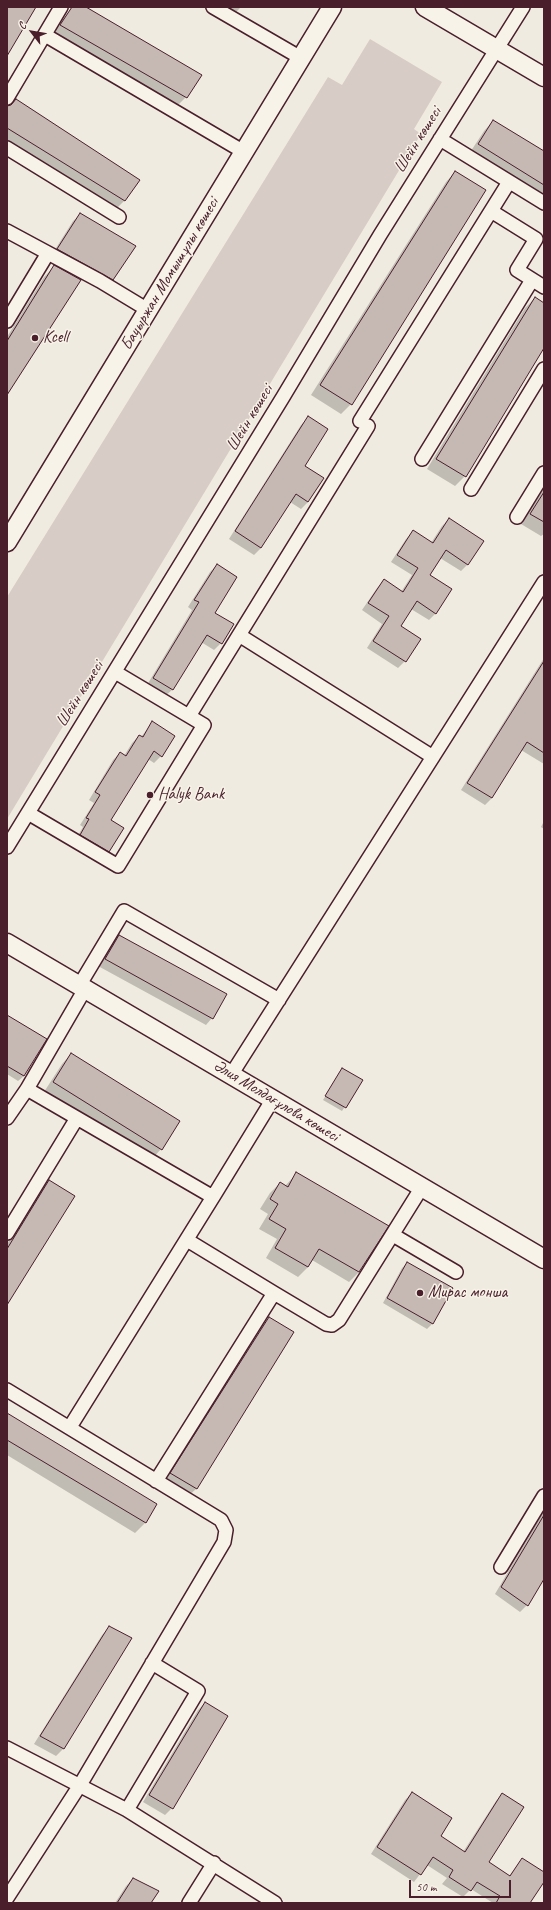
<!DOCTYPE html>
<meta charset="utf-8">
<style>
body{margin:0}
#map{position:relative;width:551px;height:1910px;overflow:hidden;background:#f0ebe0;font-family:Caveat,sans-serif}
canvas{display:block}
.frame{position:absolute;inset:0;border:8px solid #4a1f2b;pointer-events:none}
.north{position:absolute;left:12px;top:12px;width:40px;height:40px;-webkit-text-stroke:3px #f7f3e8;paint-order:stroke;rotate:301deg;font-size:11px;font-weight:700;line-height:16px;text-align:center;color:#4a1f2b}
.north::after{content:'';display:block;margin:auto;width:14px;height:18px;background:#4a1f2b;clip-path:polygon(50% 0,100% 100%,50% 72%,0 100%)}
.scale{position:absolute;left:409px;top:1880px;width:102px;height:18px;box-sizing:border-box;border:2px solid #4a1f2b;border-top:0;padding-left:5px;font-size:12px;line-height:14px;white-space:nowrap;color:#4a1f2b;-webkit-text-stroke:3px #f7f3e8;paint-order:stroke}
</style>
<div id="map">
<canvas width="551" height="1910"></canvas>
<div class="frame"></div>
<div class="north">С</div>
<div class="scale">50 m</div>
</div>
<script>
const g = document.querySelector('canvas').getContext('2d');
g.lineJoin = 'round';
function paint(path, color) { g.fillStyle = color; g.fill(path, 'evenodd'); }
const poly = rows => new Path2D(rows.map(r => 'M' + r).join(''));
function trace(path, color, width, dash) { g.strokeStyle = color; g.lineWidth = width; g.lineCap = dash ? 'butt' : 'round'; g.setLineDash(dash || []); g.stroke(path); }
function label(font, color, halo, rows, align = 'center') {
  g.font = font + ' Caveat,sans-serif'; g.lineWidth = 3; g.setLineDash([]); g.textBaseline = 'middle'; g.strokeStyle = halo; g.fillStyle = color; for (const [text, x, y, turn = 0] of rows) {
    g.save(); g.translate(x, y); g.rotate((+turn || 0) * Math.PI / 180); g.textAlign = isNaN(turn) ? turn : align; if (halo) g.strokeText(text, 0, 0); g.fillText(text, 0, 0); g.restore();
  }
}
const green = poly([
 [370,39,442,82,414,129,421,134,7,819,7,597,328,77,342,85]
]);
const shadow = poly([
 [72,7,84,7,186,97,176,107,51,35],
 [226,7,241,7,235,13],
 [7,107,125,200,115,210,7,144],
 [493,121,544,152,544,200,469,154,484,131],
 [455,172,351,404,341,414,311,395,446,182],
 [80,215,113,279,106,286,51,256,73,221],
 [54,267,7,393,7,337,44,277],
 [535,298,544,304,544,346,465,476,455,486,427,469,525,308],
 [308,418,304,466,308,502,301,509,290,502,261,548,254,555,229,539,301,425],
 [544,488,544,534,541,536,521,524],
 [449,519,468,564,461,571,440,558,428,575,436,613,429,620,411,609,399,626,405,661,398,668,367,648,382,624,362,610,377,588,384,581,401,592,412,575,391,562,406,539,413,532,431,543,442,526],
 [217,565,214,614,221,643,214,650,201,642,172,690,165,696,147,685,192,610,188,607,210,572],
 [544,658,544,764,521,750,492,798,485,805,461,790],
 [152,723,161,756,154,763,148,759,110,820,108,851,101,858,74,842,83,827,80,825,94,803,89,800,113,760,120,753,124,756,132,743,139,736,141,737],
 [544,821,544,829,541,827],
 [119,936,212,1018,206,1025,98,966,112,943],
 [7,1018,24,1076,18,1081,7,1074],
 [71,1054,161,1149,152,1159,44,1092,62,1064],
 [342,1069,362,1080,342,1111,323,1100],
 [297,1173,359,1272,349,1282,312,1260,308,1267,298,1277,266,1258,277,1239,259,1229,268,1214,260,1209,270,1193,280,1183,285,1186],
 [49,1181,7,1303,7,1244,39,1191],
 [407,1263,452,1289,432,1324,427,1329,383,1303,402,1268],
 [269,1318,292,1332,196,1489,186,1498,161,1483,259,1328],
 [7,1414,156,1504,145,1523,135,1533,7,1455],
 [544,1511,544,1577,527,1605,520,1612,495,1594],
 [109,1628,130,1638,63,1749,56,1756,34,1744,102,1635],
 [205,1703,172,1808,165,1815,143,1802,198,1710],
 [412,1793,439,1836,463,1852,496,1801,503,1794,487,1862,509,1876,522,1859,544,1873,544,1880,529,1903,493,1903,471,1889,463,1897,442,1884,447,1878,427,1865,414,1882,371,1854,405,1800],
 [133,1879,150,1903,115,1903,126,1886]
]);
const building = poly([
 [7,7,36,7,7,56,7,7],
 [72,7,86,7,202,75,187,98,60,25,72,7],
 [16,99,140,180,125,201,7,128,7,106,11,105,16,99],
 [493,120,544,151,544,185,478,144,493,120],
 [455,171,486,190,352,405,320,385,455,171],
 [80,213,136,246,113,280,57,249,80,213],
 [54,265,81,280,7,395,7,341,54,265],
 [535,297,544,303,544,348,466,477,436,459,535,297],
 [308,416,328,429,305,466,324,478,308,502,296,494,261,548,235,531,308,416],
 [544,492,544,522,530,514,544,492],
 [449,518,484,541,468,565,446,550,430,575,452,589,436,614,417,601,401,626,421,639,406,662,373,641,389,616,368,603,384,579,403,592,418,568,397,555,413,530,433,543,449,518],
 [217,564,237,577,215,613,234,624,222,644,207,635,173,690,153,678,199,602,194,600,217,564],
 [544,661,544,753,527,742,492,798,467,783,544,661],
 [152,721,175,736,162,757,154,751,111,820,124,828,109,852,80,835,89,819,86,818,100,795,95,792,120,752,126,756,139,735,143,737,152,721],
 [119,935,227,994,213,1019,105,959,119,935],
 [7,1015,47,1039,24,1076,7,1066,7,1015],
 [71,1053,180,1121,162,1150,53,1082,71,1053],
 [342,1068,363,1080,346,1108,325,1096,342,1068],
 [296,1172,389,1226,359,1272,319,1249,308,1267,275,1248,286,1229,269,1219,278,1204,270,1199,280,1182,288,1187,296,1172],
 [49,1180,75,1196,7,1305,7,1249,49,1180],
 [407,1262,453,1288,433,1324,387,1298,407,1262],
 [269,1317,294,1332,197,1489,170,1473,269,1317],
 [7,1413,157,1504,146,1523,7,1440,7,1413],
 [544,1515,544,1579,528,1606,501,1587,544,1515],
 [109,1626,132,1638,64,1749,40,1736,109,1626],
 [205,1702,228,1716,173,1809,149,1795,205,1702],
 [412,1792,452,1818,441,1836,465,1852,502,1793,524,1807,489,1862,510,1876,522,1858,544,1872,544,1882,530,1903,496,1903,500,1896,477,1882,471,1891,449,1877,453,1870,433,1857,421,1875,377,1847,412,1792],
 [133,1878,159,1891,151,1903,117,1903,133,1878]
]);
const street = poly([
 [213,7,301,58],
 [45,35,244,152],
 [7,98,61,7],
 [440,139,544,203],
 [7,148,119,217],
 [491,211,536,239,517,270,544,287],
 [7,231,100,281,148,310],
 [7,321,48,253],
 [360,421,509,182],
 [422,459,532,280],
 [471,489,544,369],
 [517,517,544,473],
 [239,635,433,757],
 [189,716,368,426],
 [28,813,118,866,204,725,115,672],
 [7,847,283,397,380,235,523,7],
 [79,986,124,911,279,1000],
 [231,1075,544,582],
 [27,1089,213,1197,70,1427],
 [7,1118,27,1089,85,989],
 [213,1197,273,1099],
 [7,1233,77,1118],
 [393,1235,456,1272],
 [187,1240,274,1293,326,1324,332,1325,339,1320,422,1187],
 [7,1390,221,1520,226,1530,224,1542,80,1785,7,1898],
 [156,1481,274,1293],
 [501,1567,544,1496],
 [7,1748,127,1810,275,1903],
 [127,1810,198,1691,152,1663],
 [189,1903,214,1863]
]);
const secondary = poly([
 [425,7,544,77],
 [7,542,332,7],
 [7,943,544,1259]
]);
const markers = [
 [35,338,4,"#4a1f2b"],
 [150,795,4,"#4a1f2b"],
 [420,1293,4,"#4a1f2b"]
];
const streetNames = [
 ["Шейн көшесі",418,140,-58],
 ["Бауыржан Момышұлы көшесі",170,274,-59],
 ["Шейн көшесі",250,418,-59],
 ["Шейн көшесі",80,694,-58],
 ["Әлия Молдағұлова көшесі",276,1101,31]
];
const poiNames = [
 ["Kcell",43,338],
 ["Halyk Bank",158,795],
 ["Мирас монша",428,1293]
];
paint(green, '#d8cdc6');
paint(shadow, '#0003');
paint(building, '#c6b8b3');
trace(building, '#4a1f2b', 1);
trace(street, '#4a1f2b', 16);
trace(secondary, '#4a1f2b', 21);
trace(street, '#f7f3e8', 13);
trace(secondary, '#f7f3e8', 18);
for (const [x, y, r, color] of markers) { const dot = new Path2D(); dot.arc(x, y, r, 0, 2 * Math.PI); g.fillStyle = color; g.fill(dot); trace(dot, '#f7f3e8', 1.5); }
label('17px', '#4a1f2b', '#f7f3e8', streetNames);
label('17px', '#4a1f2b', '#f7f3e8', poiNames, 'left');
</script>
